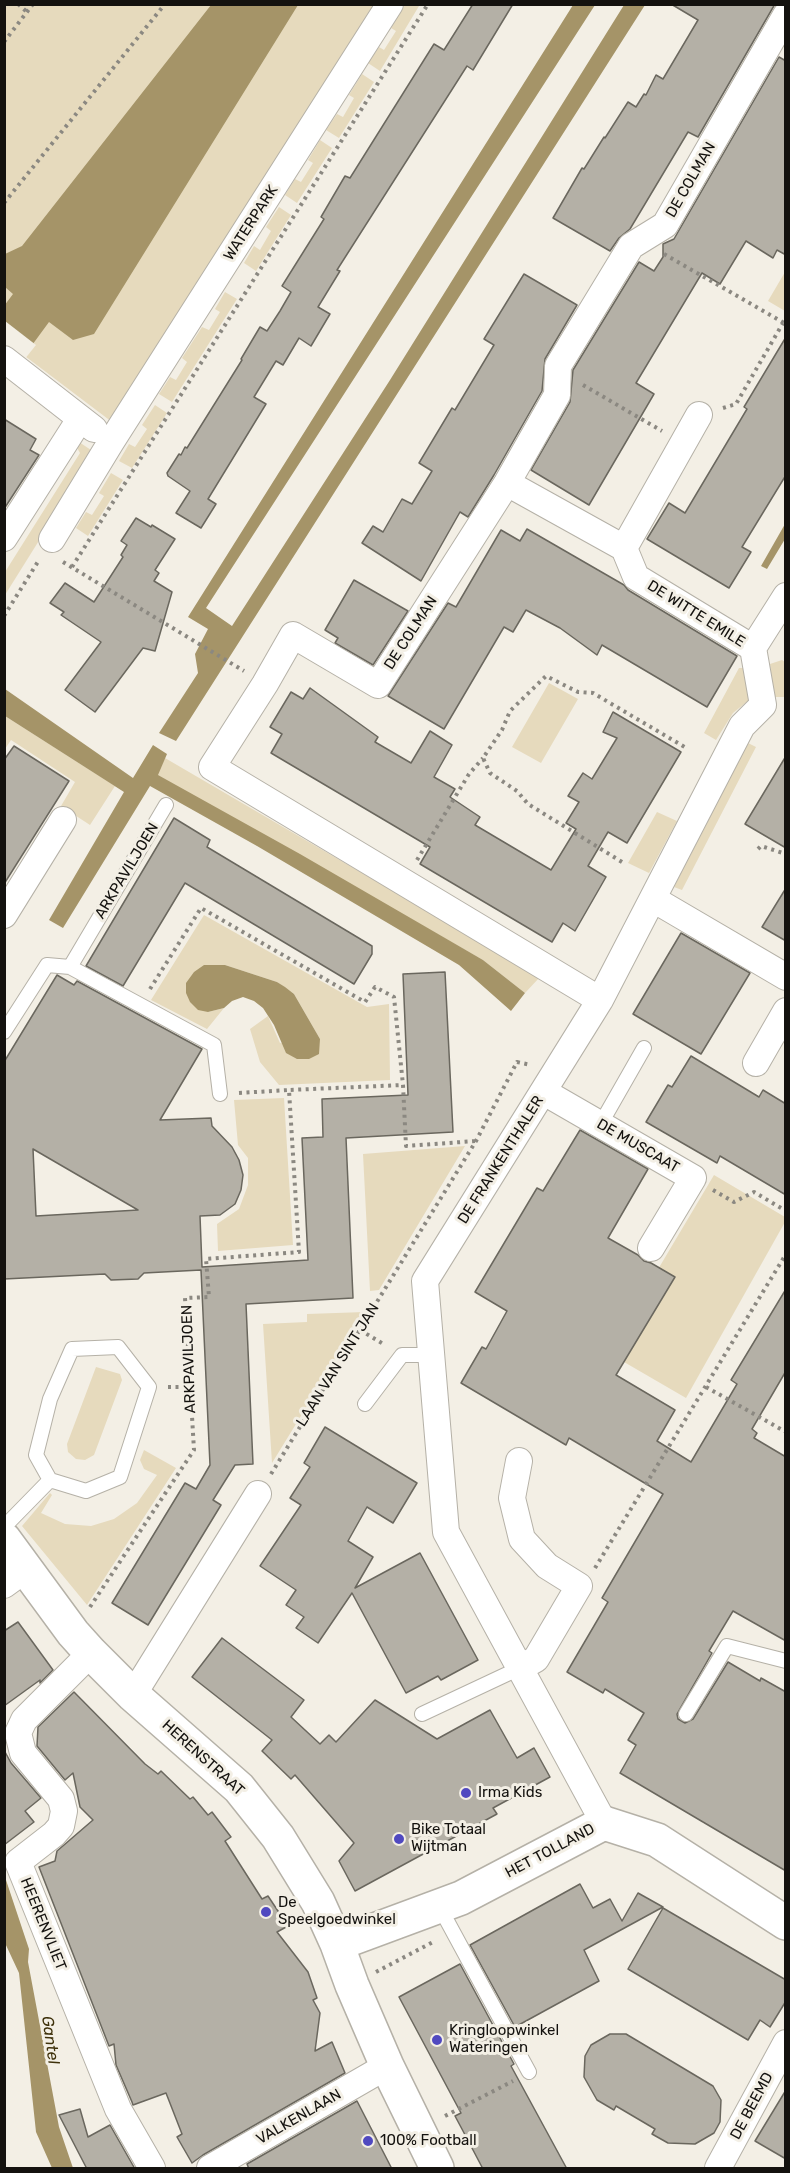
<!DOCTYPE html>
<style>
body{margin:0}
#map{position:relative;width:790px;height:2173px;overflow:hidden;background:#f3efe5;font-family:Rubik,sans-serif}
canvas{display:block}
.frame{position:absolute;inset:0;border:6px solid #14120f;pointer-events:none}
</style>
<div id="map">
<canvas width="790" height="2173"></canvas>
<div class="frame"></div>
</div>
<script>
const g = document.querySelector('canvas').getContext('2d');
g.lineJoin = 'round';
function paint(path, color) { g.fillStyle = color; g.fill(path, 'evenodd'); }
const poly = rows => new Path2D(rows.map(r => 'M' + r).join(''));
function trace(path, color, width, dash) { g.strokeStyle = color; g.lineWidth = width; g.lineCap = dash ? 'butt' : 'round'; g.setLineDash(dash || []); g.stroke(path); }
function label(font, color, halo, rows, align = 'center') {
  g.font = font + ' Rubik,sans-serif'; g.lineWidth = 6; g.setLineDash([]); g.textBaseline = 'middle'; g.strokeStyle = halo; g.fillStyle = color; for (const [text, x, y, turn = 0] of rows) {
    g.save(); g.translate(x, y); g.rotate((+turn || 0) * Math.PI / 180); g.textAlign = isNaN(turn) ? turn : align; if (halo) g.strokeText(text, 0, 0); g.fillText(text, 0, 0); g.restore();
  }
}
const green = poly([
 [4,5,375,5,112,422,5,341],
 [405,5,419,6,380,71,368,63,379,47,384,50,396,31,391,28],
 [362,74,374,82,339,138,326,130,337,114,343,117,354,98,349,95],
 [320,140,332,148,297,203,285,195,295,179,301,182,313,163,308,160],
 [279,207,291,215,256,271,244,263,254,246,260,250,271,231,266,227],
 [785,272,785,311,768,301],
 [225,292,237,299,172,402,159,394,170,377,176,380,187,362,182,358,202,327,209,330,220,312,215,309],
 [155,405,167,413,132,468,119,461,129,444,135,447,147,429,142,425],
 [79,442,91,450,90,459,5,595,5,572,80,453,76,446],
 [111,473,123,480,88,536,76,528,86,512,92,515,104,496,99,493],
 [782,660,785,662,785,697,774,697,770,664],
 [739,668,745,668,749,700,733,713,716,740,704,733],
 [549,683,578,699,541,763,512,747],
 [5,716,115,786,90,825,61,806,75,782,11,740,5,749],
 [748,743,756,747,682,890,674,887],
 [165,758,540,977,525,993,483,960,157,775],
 [657,812,677,821,649,873,628,863],
 [204,915,367,1007,389,1004,390,1080,279,1085,260,1062,250,1029,268,1016,280,1043,320,1039,294,994,277,982,225,965,208,1012,224,1008,207,1029,151,1000],
 [284,1098,293,1245,218,1251,217,1224,239,1209,248,1185,248,1158,238,1145,234,1100],
 [465,1146,379,1290,370,1291,363,1154],
 [714,1175,785,1217,785,1222,686,1398,624,1362,666,1289,654,1276],
 [365,1312,272,1463,263,1324,307,1322,307,1314],
 [96,1367,120,1374,122,1380,94,1455,85,1460,76,1459,68,1452,67,1444],
 [144,1450,176,1468,87,1605,22,1526,50,1493,52,1495,41,1513,65,1524,91,1526,114,1519,137,1503,157,1475,144,1469,140,1460]
]);
const water = poly([
 [211,5,298,5,94,334,73,340,49,322,5,382,4,306,13,294,5,287,5,254,22,246],
 [573,5,595,5,206,608,232,626,390,380,624,5,645,5,176,741,159,733,198,673,195,654,208,629,188,617],
 [785,524,785,539,767,569,761,566],
 [5,689,133,778,153,745,167,754,158,775,300,854,483,960,525,993,511,1011,459,965,257,846,150,786,63,928,49,920,124,792,5,716],
 [204,965,225,965,277,982,285,987,294,994,320,1039,319,1054,309,1059,297,1059,286,1053,274,1025,263,1008,254,1001,243,997,232,1001,224,1008,208,1012,198,1010,190,1002,186,993,186,983,194,972],
 [5,1877,29,1949,28,1962,59,2127,73,2168,52,2168,36,2132,19,1973,5,1943]
]);
const pier = poly([
 [5,321,36,345,4,385]
]);
const building = poly([
 [473,4,513,4,473,70,467,66,337,270,340,271,318,307,330,314,311,346,299,338,283,365,276,361,254,397,266,404,208,499,216,504,201,528,176,513,190,491,168,476,167,473,179,454,181,455,185,447,187,448,242,360,241,359,260,327,267,331,280,311,291,292,282,286,324,219,321,217,345,176,350,178,434,44,444,50,473,4],
 [671,4,775,4,698,137,688,132,630,229,619,238,610,251,553,218,582,168,584,169,604,137,605,138,628,102,636,107,644,94,646,95,656,75,663,79,698,20,671,4],
 [779,57,786,61,786,255,777,250,773,258,746,241,720,284,702,273,636,383,654,394,589,505,531,470,570,402,573,370,639,262,654,271,663,257,663,244,674,239,678,232,779,57],
 [524,274,577,305,545,359,542,391,494,475,468,517,460,512,421,581,362,543,373,526,383,532,402,499,412,504,432,471,419,463,452,408,455,410,494,345,484,339,524,274],
 [786,337,786,475,742,547,751,552,729,588,647,539,669,503,685,513,747,409,744,407,786,337],
 [4,419,36,439,30,450,39,455,4,509,4,419],
 [136,518,151,527,152,525,175,539,155,570,159,573,154,581,172,592,155,651,143,648,95,712,65,690,101,642,61,615,64,612,50,603,65,583,94,602,123,557,121,555,127,545,121,541,136,518],
 [527,529,624,585,628,590,737,656,707,707,602,645,597,655,560,628,526,610,513,632,504,627,444,729,388,696,448,603,456,607,501,530,520,541,527,529],
 [354,580,408,611,373,665,335,643,338,638,325,630,354,580],
 [310,688,378,737,375,742,411,763,430,731,452,745,434,777,455,789,450,797,480,817,475,825,551,870,576,829,566,823,579,802,568,796,583,773,592,779,617,738,603,732,613,712,681,752,627,843,608,832,588,866,606,877,575,931,563,923,552,942,420,864,430,847,271,753,282,734,270,727,291,692,303,699,310,688],
 [14,746,69,781,4,884,4,760,14,746],
 [786,756,786,848,745,824,786,756],
 [174,818,210,840,207,847,372,946,372,954,354,984,185,883,123,986,86,966,174,818],
 [786,888,786,941,762,927,786,888],
 [681,933,750,973,701,1054,633,1014,681,933],
 [445,972,453,1132,346,1138,353,1298,246,1304,253,1464,235,1465,213,1500,221,1505,148,1625,112,1603,185,1483,196,1489,210,1465,201,1270,144,1273,138,1279,111,1280,105,1274,4,1279,4,1062,57,975,74,985,77,981,202,1049,160,1120,211,1118,212,1126,232,1147,239,1160,243,1175,241,1190,235,1204,220,1215,200,1216,202,1267,308,1260,302,1138,323,1137,322,1099,408,1095,403,974,445,972],
 [33,1149,138,1210,36,1216,33,1149],
 [691,1056,759,1097,763,1090,786,1104,786,1195,720,1156,717,1163,646,1122,668,1085,672,1087,691,1056],
 [580,1130,648,1169,608,1238,638,1255,644,1261,651,1263,675,1277,616,1375,675,1410,657,1441,691,1462,737,1384,731,1380,786,1289,786,1371,752,1429,757,1433,754,1438,786,1457,786,1641,733,1611,709,1651,712,1653,677,1714,678,1719,685,1723,693,1719,728,1662,760,1681,761,1678,786,1692,786,1871,620,1773,636,1745,628,1740,644,1713,605,1689,603,1693,567,1672,608,1602,602,1598,663,1494,569,1438,566,1445,461,1383,482,1347,486,1349,507,1311,475,1292,537,1188,543,1191,580,1130],
 [325,1427,417,1483,393,1523,367,1507,348,1541,373,1557,355,1588,420,1553,478,1660,441,1680,438,1676,406,1693,352,1593,318,1643,296,1628,304,1617,286,1605,296,1590,260,1566,301,1505,290,1498,310,1467,304,1463,325,1427],
 [18,1622,53,1670,40,1683,40,1680,4,1706,4,1631,18,1622],
 [222,1638,304,1700,291,1717,320,1744,329,1735,336,1742,375,1700,437,1739,490,1710,517,1758,534,1748,550,1777,493,1808,497,1814,355,1891,339,1861,354,1843,295,1775,291,1779,262,1751,272,1740,192,1677,222,1638],
 [74,1692,145,1764,158,1774,161,1771,190,1799,193,1797,208,1815,212,1812,231,1837,225,1841,262,1899,268,1896,288,1926,277,1932,308,1972,317,1998,313,2000,320,2013,315,2051,332,2042,345,2073,203,2155,192,2163,177,2137,182,2134,166,2093,133,2105,132,2102,116,2065,114,2044,109,2046,39,1867,55,1861,57,1851,93,1820,80,1807,73,1773,65,1780,37,1746,38,1727,74,1692],
 [4,1750,11,1763,41,1798,25,1811,34,1822,4,1845,4,1750],
 [580,1884,593,1908,610,1899,622,1921,638,1893,663,1907,584,1950,599,1981,515,2027,470,1945,580,1884],
 [663,1908,786,1980,786,2001,770,2027,760,2020,748,2040,628,1969,663,1908],
 [460,1964,514,2064,511,2066,567,2169,483,2169,463,2131,455,2116,461,2113,399,1997,460,1964],
 [610,2034,626,2034,713,2086,721,2100,720,2122,714,2133,695,2144,668,2143,652,2134,655,2129,616,2106,614,2110,597,2100,584,2077,585,2056,591,2045,610,2034],
 [786,2090,786,2159,755,2141,786,2090],
 [357,2101,392,2169,249,2169,247,2164,357,2101],
 [80,2109,88,2137,110,2125,135,2169,87,2169,59,2115,80,2109]
]);
const path = poly([
 [18,4,27,12],
 [4,42,33,4],
 [4,203,165,4],
 [664,254,786,324],
 [583,385,662,431],
 [723,408,736,404,783,323],
 [63,562,244,671],
 [72,567,428,4],
 [4,616,39,560],
 [758,849,761,846,786,854],
 [417,860,469,774,483,758],
 [622,862,528,804,517,791,490,773,483,758,502,730,510,711,546,676,578,692,593,693,688,749],
 [150,989,201,908,365,1002,375,987,394,997,403,1085,406,1146,476,1141],
 [239,1093,289,1090],
 [713,1190,734,1202,754,1192,786,1211],
 [360,1330,385,1345],
 [168,1387,189,1387],
 [706,1387,786,1432],
 [271,1474,476,1141,517,1062,531,1065],
 [595,1568,786,1254],
 [90,1607,194,1450,185,1298,209,1297,206,1259,299,1252,289,1090,403,1085],
 [376,1972,433,1942],
 [445,2116,513,2081]
]);
const lane = poly([
 [70,967,166,805],
 [4,1032,47,965,70,967,214,1045,220,1094],
 [600,1125,644,1048],
 [118,1347,149,1387,120,1477,86,1491,50,1480,36,1455,50,1399,72,1349,118,1347],
 [365,1404,402,1355,431,1355],
 [4,1527,50,1480],
 [422,1714,520,1668],
 [686,1714,727,1646,786,1661],
 [439,1906,529,2072]
]);
const street = poly([
 [4,359,94,429],
 [507,483,624,548,636,577,753,648,786,596],
 [4,538,80,419],
 [52,539,111,442,390,4],
 [624,548,699,415],
 [753,648,763,705],
 [653,899,786,977],
 [4,915,63,820],
 [600,1000,212,767,265,684,293,635,378,685,507,483,557,395,558,366,631,246,665,225,786,15],
 [756,1063,786,1011],
 [544,1092,693,1178,651,1248],
 [519,1461,512,1498,522,1539,547,1566,579,1586,536,1659,520,1668],
 [4,1585,26,1569],
 [91,1653,24,1720,18,1733,23,1753,61,1799,64,1811,61,1826,54,1834,18,1862,118,2109,152,2168],
 [133,1695,258,1494],
 [604,1823,446,1532,425,1281,600,1000,742,726,763,705],
 [210,2168,387,2066],
 [718,2168,786,2043]
]);
const secondary = poly([
 [4,1539,73,1633,91,1653,133,1695,239,1788,278,1837,318,1902,337,1944,352,1985,387,2066,437,2168],
 [337,1944,461,1898,604,1823,657,1840,786,1923]
]);
const markers = [
 [466,1793,6,"#5049c0"],
 [399,1839,6,"#5049c0"],
 [266,1912,6,"#5049c0"],
 [437,2040,6,"#5049c0"],
 [368,2141,6,"#5049c0"]
];
const streetNames = [
 ["DE COLMAN",691,180,-60],
 ["WATERPARK",251,223,-57],
 ["DE WITTE EMILE",696,614,32],
 ["DE COLMAN",411,633,-57],
 ["ARKPAVILJOEN",127,871,-59],
 ["DE MUSCAAT",638,1146,30],
 ["DE FRANKENTHALER",501,1160,-58],
 ["ARKPAVILJOEN",189,1359,-92],
 ["LAAN VAN SINT JAN",338,1365,-58],
 ["HERENSTRAAT",203,1758,42],
 ["HET TOLLAND",550,1851,-28],
 ["HEERENVLIET",43,1924,68],
 ["DE BEEMD",752,2106,-62],
 ["VALKENLAAN",299,2117,-30]
];
const poiNames = [
 ["Irma Kids",478,1793],
 ["Bike Totaal",411,1830],
 ["Wijtman",411,1847],
 ["De",278,1903],
 ["Speelgoedwinkel",278,1920],
 ["Kringloopwinkel",449,2031],
 ["Wateringen",449,2048],
 ["100% Football",380,2141]
];
const waterNames = [
 ["Gantel",50,2040,82]
];
paint(green, '#e6dabd');
paint(water, '#a59468');
paint(pier, '#f3efe5');
paint(building, '#b4b0a6');
trace(building, '#6a675e', 1.5);
trace(lane, '#b5b1a7', 16);
trace(street, '#b5b1a7', 28);
trace(secondary, '#b5b1a7', 36);
trace(path, '#8b8881', 4, [3, 4.5]);
trace(lane, '#fff', 14);
trace(street, '#fff', 26);
trace(secondary, '#fff', 33);
for (const [x, y, r, color] of markers) { const dot = new Path2D(); dot.arc(x, y, r, 0, 2 * Math.PI); g.fillStyle = color; g.fill(dot); trace(dot, '#f3efe5', 2); }
label('15px', '#14120f', '#f3efe5', streetNames);
label('15px', '#14120f', '#f3efe5', poiNames, 'left');
label('italic 16px', '#3e310b', '#f3efe5', waterNames);
</script>
